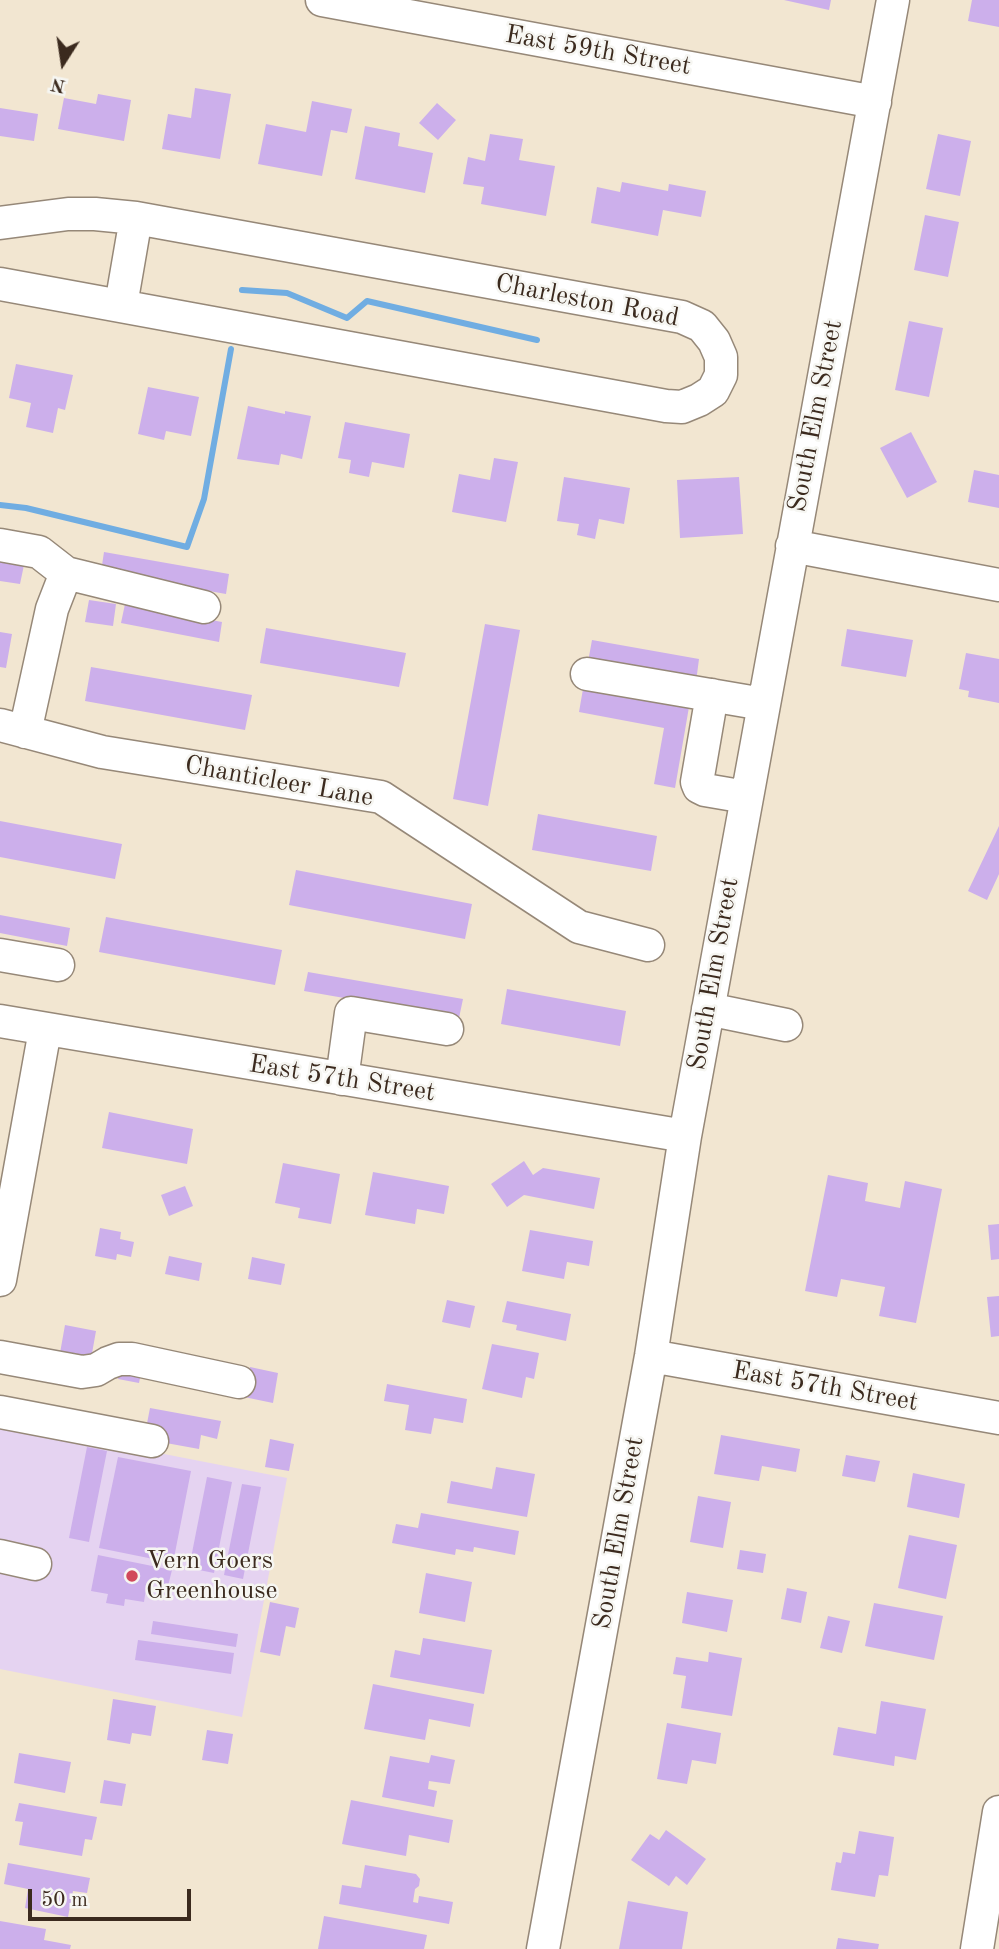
<!DOCTYPE html>
<style>
body{margin:0}
#map{position:relative;width:999px;height:1949px;overflow:hidden;background:#f2e6d1;font-family:"Old Standard TT",serif}
canvas{display:block}
.north{position:absolute;left:28px;top:28px;width:70px;height:70px;-webkit-text-stroke:5px #f6f6f2;paint-order:stroke;rotate:192deg;font-size:19px;font-weight:700;line-height:28px;text-align:center;color:#3b2a1e}
.north::after{content:'';display:block;margin:auto;width:24px;height:32px;background:#3b2a1e;clip-path:polygon(50% 0,100% 100%,50% 72%,0 100%)}
.scale{position:absolute;left:28px;top:1889px;width:163px;height:32px;box-sizing:border-box;border:4px solid #3b2a1e;border-top:0;padding-left:9px;font-size:21px;line-height:24px;white-space:nowrap;color:#3b2a1e;-webkit-text-stroke:5px #f6f6f2;paint-order:stroke}
</style>
<div id="map">
<canvas width="999" height="1949"></canvas>
<div class="north">N</div>
<div class="scale">50 m</div>
</div>
<script>
const g = document.querySelector('canvas').getContext('2d');
g.lineJoin = 'round';
function paint(path, color) { g.fillStyle = color; g.fill(path, 'evenodd'); }
const poly = rows => new Path2D(rows.map(r => 'M' + r).join(''));
function trace(path, color, width, dash) { g.strokeStyle = color; g.lineWidth = width; g.lineCap = dash ? 'butt' : 'round'; g.setLineDash(dash || []); g.stroke(path); }
function label(font, color, halo, rows, align = 'center') {
  g.font = font + ' "Old Standard TT",serif'; g.lineWidth = 5; g.setLineDash([]); g.textBaseline = 'middle'; g.strokeStyle = halo; g.fillStyle = color; for (const [text, x, y, turn = 0] of rows) {
    g.save(); g.translate(x, y); g.rotate((+turn || 0) * Math.PI / 180); g.textAlign = isNaN(turn) ? turn : align; if (halo) g.strokeText(text, 0, 0); g.fillText(text, 0, 0); g.restore();
  }
}
const built = poly([
 [0,1422,287,1478,242,1717,0,1669]
]);
const stream = poly([
 [242,290,287,293,347,318,367,301,537,340],
 [0,505,26,508,187,547,204,499,231,349]
]);
const building = poly([
 [784,0,831,0,829,10],
 [972,0,999,0,999,27,968,21],
 [195,88,231,94,220,159,162,149,168,114,191,118],
 [98,94,131,100,124,141,58,129,64,98,96,104],
 [312,101,352,109,347,133,331,130,322,176,258,164,266,124,306,132],
 [437,103,456,120,438,140,419,123],
 [0,108,38,114,34,141,0,136],
 [365,126,400,133,398,146,433,153,425,193,355,179],
 [490,134,523,139,519,160,555,166,546,216,481,204,484,187,463,184,468,157,485,161],
 [938,134,971,141,960,196,926,189],
 [622,182,668,191,669,184,706,191,701,217,663,210,658,236,591,223,597,187,620,192],
 [925,215,959,222,948,277,914,270],
 [909,321,943,328,929,397,895,390],
 [16,364,73,375,65,410,58,408,53,433,26,427,31,403,9,398],
 [148,387,199,397,191,436,166,431,164,440,138,434],
 [248,406,285,414,285,411,311,416,302,459,281,454,279,465,237,459],
 [345,422,410,434,404,468,372,462,369,477,349,473,351,460,338,458],
 [911,432,937,482,907,498,880,448],
 [494,458,518,462,506,522,452,512,459,474,490,480],
 [974,470,999,475,999,508,968,502],
 [564,477,630,488,624,524,599,519,595,539,577,535,579,524,557,521],
 [739,477,743,534,680,538,677,480],
 [104,552,229,574,226,594,101,572],
 [0,560,24,565,20,584,0,581],
 [89,600,116,604,113,626,85,622],
 [125,604,222,622,219,642,121,623],
 [485,624,520,630,488,806,453,799],
 [266,628,406,653,399,687,260,663],
 [847,629,913,640,906,677,841,666],
 [0,632,12,634,6,668,0,667],
 [592,640,699,659,696,682,588,662],
 [966,653,999,659,999,703,968,697,969,691,959,689],
 [91,667,252,695,245,730,85,701],
 [583,689,689,707,675,788,654,784,664,728,579,712],
 [538,814,657,836,651,871,532,850],
 [0,821,122,844,115,879,0,857],
 [999,826,999,874,987,900,968,891],
 [296,870,472,904,465,939,289,905],
 [0,915,70,928,67,946,0,933],
 [106,917,282,950,275,985,99,952],
 [308,972,463,999,459,1018,304,991],
 [507,989,626,1011,620,1046,501,1024],
 [109,1112,193,1129,187,1164,102,1148],
 [524,1161,533,1175,543,1168,600,1178,594,1209,524,1195,507,1207,491,1184],
 [283,1163,340,1174,331,1224,298,1218,300,1208,275,1203],
 [373,1172,449,1186,444,1214,417,1209,415,1224,365,1215],
 [828,1175,868,1183,865,1201,900,1208,905,1181,942,1189,916,1323,879,1316,885,1287,841,1279,837,1297,805,1291],
 [185,1186,193,1206,169,1216,161,1195],
 [999,1224,999,1259,991,1260,988,1225],
 [100,1228,121,1232,120,1239,134,1242,131,1257,117,1254,116,1260,95,1256],
 [530,1230,593,1241,589,1266,567,1262,564,1279,522,1271],
 [169,1256,202,1263,199,1281,165,1274],
 [252,1257,285,1264,281,1285,248,1279],
 [999,1296,999,1336,991,1337,987,1297],
 [447,1300,475,1306,470,1328,442,1322],
 [507,1301,571,1314,566,1341,516,1330,517,1325,502,1322],
 [65,1325,96,1331,91,1359,60,1353],
 [492,1344,539,1353,534,1379,526,1377,522,1398,482,1389],
 [121,1364,142,1368,139,1383,118,1379],
 [250,1367,278,1373,273,1403,244,1397],
 [387,1384,467,1399,463,1423,434,1418,431,1434,405,1430,409,1405,384,1401],
 [150,1408,221,1421,217,1439,201,1435,199,1449,144,1439],
 [721,1435,800,1449,796,1472,762,1466,759,1481,714,1474],
 [270,1439,294,1444,289,1471,265,1467],
 [87,1447,107,1451,89,1542,69,1538],
 [846,1455,880,1461,875,1482,842,1476],
 [118,1457,191,1471,173,1563,99,1548],
 [496,1467,535,1474,527,1517,447,1503,451,1481,492,1489],
 [913,1473,965,1484,959,1518,907,1507],
 [207,1477,232,1482,214,1573,189,1568],
 [242,1484,261,1487,243,1579,224,1575],
 [698,1496,731,1502,723,1548,690,1542],
 [421,1513,519,1531,515,1555,474,1547,473,1552,456,1549,455,1555,392,1543,396,1524,418,1528],
 [909,1535,957,1545,946,1599,898,1588],
 [740,1550,766,1554,763,1573,737,1569],
 [98,1555,172,1570,168,1586,147,1582,144,1602,125,1599,124,1606,106,1603,108,1594,91,1591],
 [426,1573,472,1582,465,1622,419,1613],
 [787,1588,807,1592,801,1623,781,1619],
 [687,1592,733,1600,727,1632,682,1623],
 [270,1602,299,1608,295,1628,286,1626,280,1656,260,1652],
 [874,1603,943,1616,934,1660,865,1646],
 [828,1616,850,1621,842,1653,820,1648],
 [153,1621,238,1634,236,1647,151,1634],
 [423,1638,492,1650,484,1694,390,1677,395,1650,420,1655],
 [138,1640,234,1653,231,1674,135,1660],
 [709,1652,742,1658,732,1716,681,1708,686,1676,673,1674,676,1657,708,1662],
 [373,1684,474,1704,470,1727,429,1719,425,1740,364,1729],
 [113,1699,156,1706,151,1736,132,1733,130,1744,107,1740],
 [881,1701,926,1709,916,1760,895,1756,894,1766,833,1755,838,1727,876,1734],
 [667,1723,721,1733,716,1764,692,1760,687,1784,657,1779],
 [207,1730,233,1734,228,1764,202,1760],
 [19,1753,71,1762,65,1793,14,1783],
 [431,1755,455,1760,450,1784,429,1781,428,1789,437,1791,434,1807,382,1797,390,1756,429,1763],
 [104,1780,126,1784,122,1806,100,1803],
 [351,1800,453,1820,449,1843,409,1835,406,1856,342,1844],
 [19,1803,97,1817,92,1840,85,1839,82,1856,19,1845,23,1822,15,1821],
 [666,1830,706,1859,687,1885,676,1876,669,1886,631,1860,650,1834,659,1840],
 [859,1831,894,1837,888,1876,879,1875,875,1897,831,1890,836,1862,841,1863,843,1852,855,1854],
 [8,1863,90,1878,87,1893,73,1891,68,1917,25,1908,28,1889,4,1884],
 [365,1865,416,1874,420,1879,419,1886,415,1889,413,1902,418,1903,419,1896,453,1902,449,1924,339,1904,342,1885,361,1888],
 [628,1901,688,1912,682,1949,619,1949],
 [324,1916,427,1935,424,1949,318,1949],
 [0,1921,46,1929,44,1940,71,1945,70,1949,0,1949],
 [838,1938,879,1944,878,1949,836,1949]
]);
const minor = poly([
 [322,0,875,102],
 [0,223,68,214,95,214,136,218,682,317,702,326,714,341,721,357,721,375,713,391,699,400,682,407,666,406,0,284],
 [121,305,136,218],
 [0,545,39,552,66,573],
 [792,546,999,585],
 [587,674,763,704],
 [712,695,697,782,699,787,705,790,746,797],
 [0,725,102,752,381,797,579,927,648,945],
 [25,732,52,609,66,573,204,607],
 [0,955,58,965],
 [708,1009,786,1025],
 [0,1021,685,1136],
 [342,1079,351,1013,447,1029],
 [0,1280,45,1030],
 [651,1356,999,1418],
 [0,1357,82,1372,96,1370,108,1363,119,1359,132,1359,239,1382],
 [0,1412,152,1441],
 [0,1556,35,1564],
 [543,1949,651,1356,685,1136,893,0],
 [977,1949,999,1812]
]);
const markers = [
 [132,1576,7,"#d1495b"]
];
const streetNames = [
 ["East 59th Street",598,51,10],
 ["Charleston Road",587,301,11],
 ["South Elm Street",816,416,-79],
 ["Chanticleer Lane",279,782,10],
 ["South Elm Street",714,974,-80],
 ["East 57th Street",342,1079,9],
 ["East 57th Street",825,1387,10],
 ["South Elm Street",619,1533,-80]
];
const poiNames = [
 ["Vern Goers",146,1561],
 ["Greenhouse",146,1591]
];
paint(built, '#e5d3f1');
trace(stream, '#70ade2', 6);
paint(building, '#ccafeb');
trace(minor, '#968878', 35);
trace(minor, '#fff', 32);
for (const [x, y, r, color] of markers) { const dot = new Path2D(); dot.arc(x, y, r, 0, 2 * Math.PI); g.fillStyle = color; g.fill(dot); trace(dot, '#f6f6f2', 2.5); }
label('26px', '#3b2a1e', '#f6f6f2', streetNames);
label('26px', '#3b2a1e', '#f6f6f2', poiNames, 'left');
</script>
